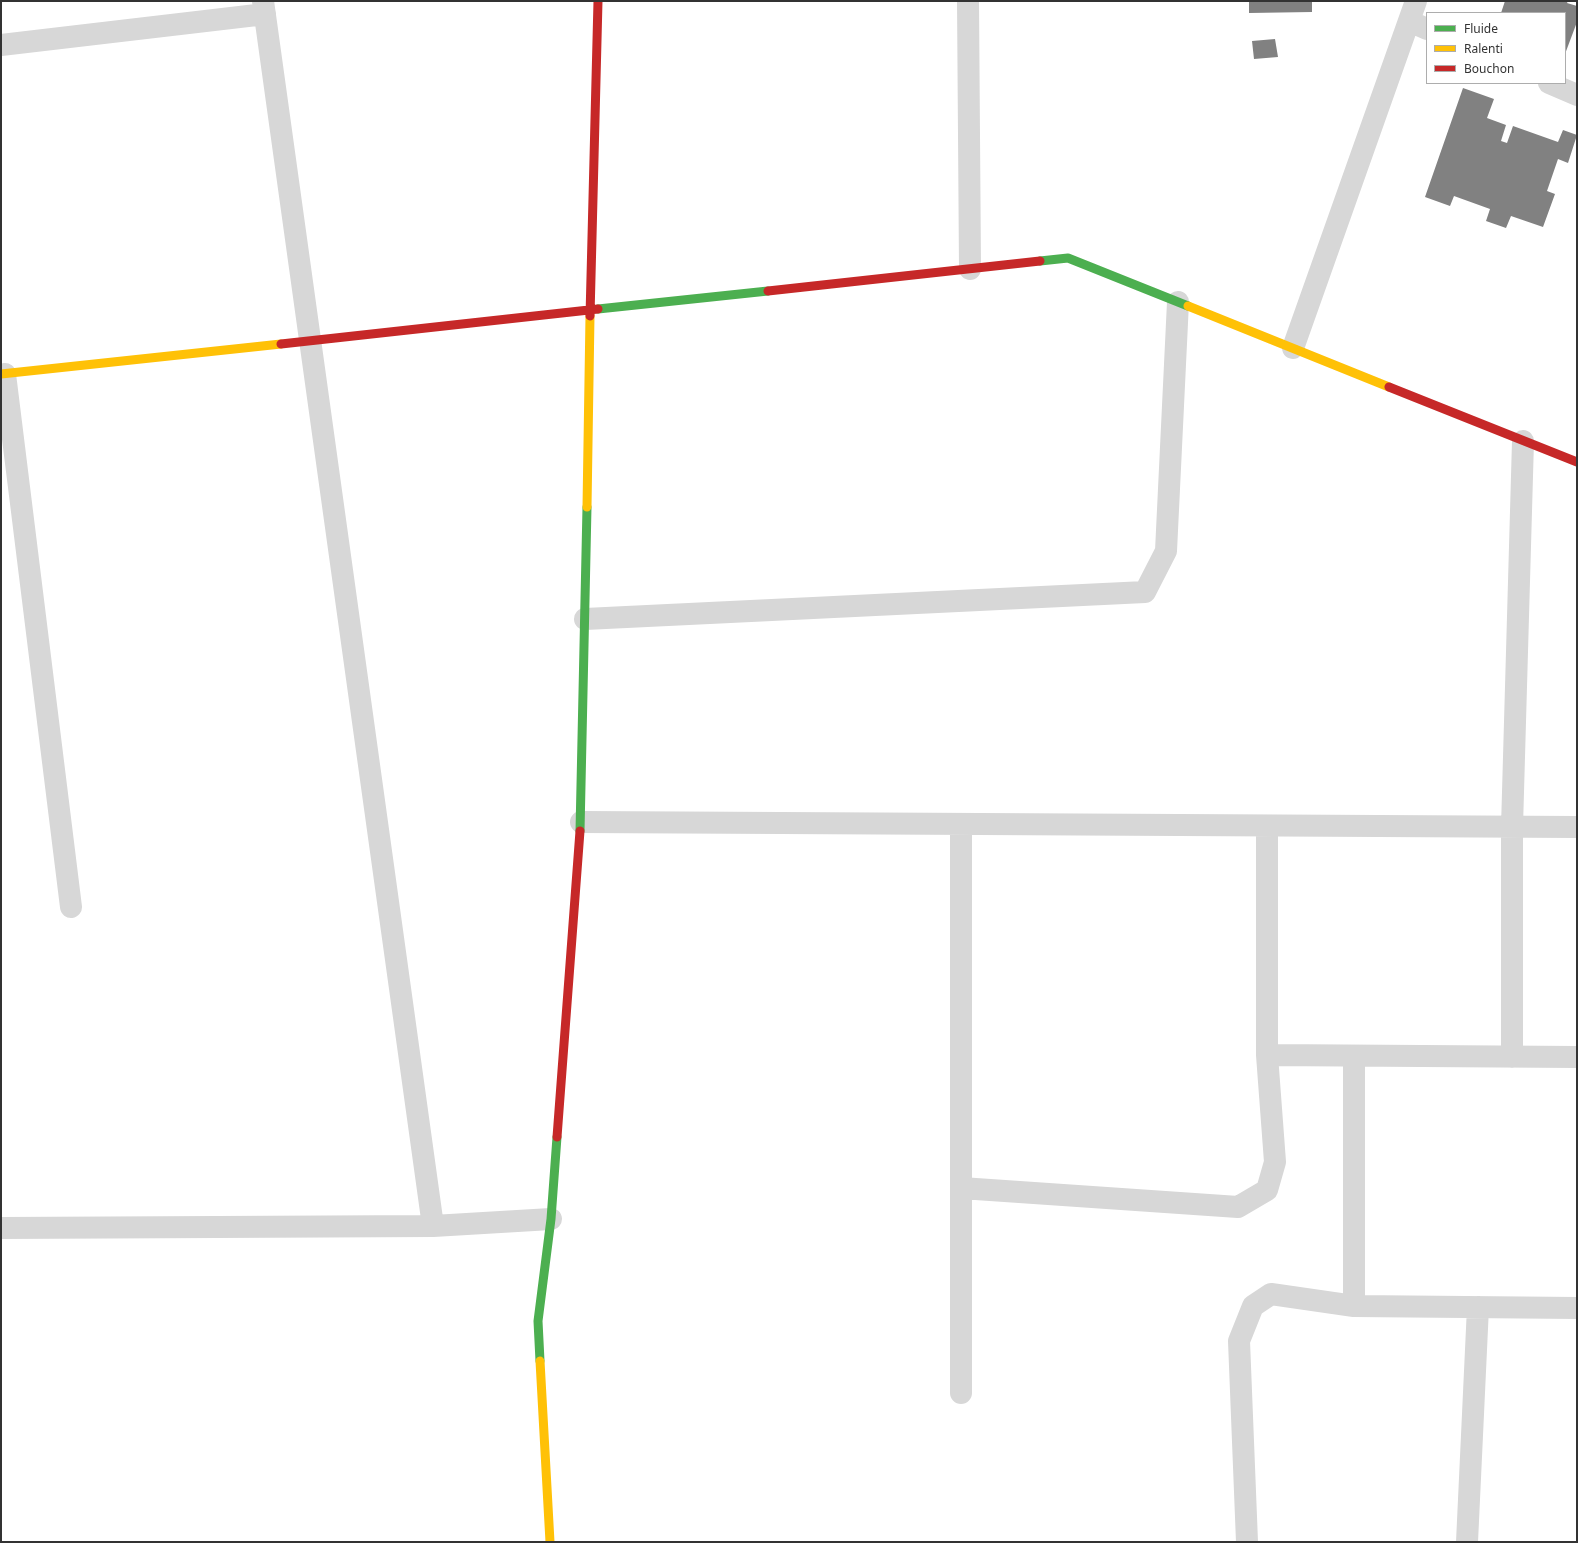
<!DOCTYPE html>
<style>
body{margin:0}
#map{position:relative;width:1578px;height:1543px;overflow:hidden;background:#fff;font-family:"Noto Sans",sans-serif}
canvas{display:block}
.frame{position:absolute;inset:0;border:2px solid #333;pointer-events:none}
.legend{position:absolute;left:1426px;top:12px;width:140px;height:72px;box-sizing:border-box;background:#fff;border:1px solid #adadad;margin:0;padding:5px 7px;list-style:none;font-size:12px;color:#333}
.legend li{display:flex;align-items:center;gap:8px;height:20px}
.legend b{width:20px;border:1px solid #adadad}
</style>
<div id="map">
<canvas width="1578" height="1543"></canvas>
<div class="frame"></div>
<ul class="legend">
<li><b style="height:5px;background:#4caf50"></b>Fluide</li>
<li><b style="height:5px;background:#ffc107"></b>Ralenti</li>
<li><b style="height:5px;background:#c62828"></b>Bouchon</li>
</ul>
</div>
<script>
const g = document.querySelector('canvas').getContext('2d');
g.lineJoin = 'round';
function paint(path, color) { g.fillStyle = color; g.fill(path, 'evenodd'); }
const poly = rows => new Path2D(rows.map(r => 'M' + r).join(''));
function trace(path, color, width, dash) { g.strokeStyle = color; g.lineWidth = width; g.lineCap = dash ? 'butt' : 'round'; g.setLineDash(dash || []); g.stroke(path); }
const building = poly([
 [1249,1,1312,1,1312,12,1249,13],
 [1505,1,1568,1,1567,3,1577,6,1577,22,1565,54,1565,13,1501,13],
 [1275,39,1278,57,1254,59,1252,41],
 [1463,88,1494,99,1487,118,1506,125,1501,141,1507,143,1513,126,1558,142,1563,130,1577,135,1568,163,1558,159,1547,191,1555,194,1543,227,1511,216,1506,228,1486,221,1490,209,1454,196,1450,206,1425,197]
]);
const street = poly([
 [263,1,433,1226],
 [968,1,970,269],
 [1409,21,1427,29],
 [1,45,265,14],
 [1549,83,1577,95],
 [1293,348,1416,1],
 [5,374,71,907],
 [585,619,1145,592,1166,551,1178,302],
 [581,822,1577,827],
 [961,824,961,1393],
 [1267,1055,1577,1057],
 [1354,1056,1354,1306],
 [1512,1057,1512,827,1523,441],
 [961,1188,1238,1207,1267,1190,1275,1162,1267,1055,1267,826],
 [1,1228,433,1226,551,1219],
 [1247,1542,1239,1341,1253,1306,1271,1294,1354,1306,1577,1308],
 [1467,1542,1478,1307]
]);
const fast = poly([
 [1040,261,1068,258,1188,306],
 [598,309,768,291],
 [580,831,587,507],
 [540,1361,538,1321,551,1219,557,1137]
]);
const slow = poly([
 [1188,306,1389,387],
 [1,374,281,344],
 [587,507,590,316],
 [540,1361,550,1542]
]);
const jam = poly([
 [768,291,1040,261],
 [590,316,598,1],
 [281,344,598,309],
 [1389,387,1577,462],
 [557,1137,580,831]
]);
paint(building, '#818181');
trace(street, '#d7d7d7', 22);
trace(fast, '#4caf50', 9);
trace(slow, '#ffc107', 9);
trace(jam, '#c62828', 9);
</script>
